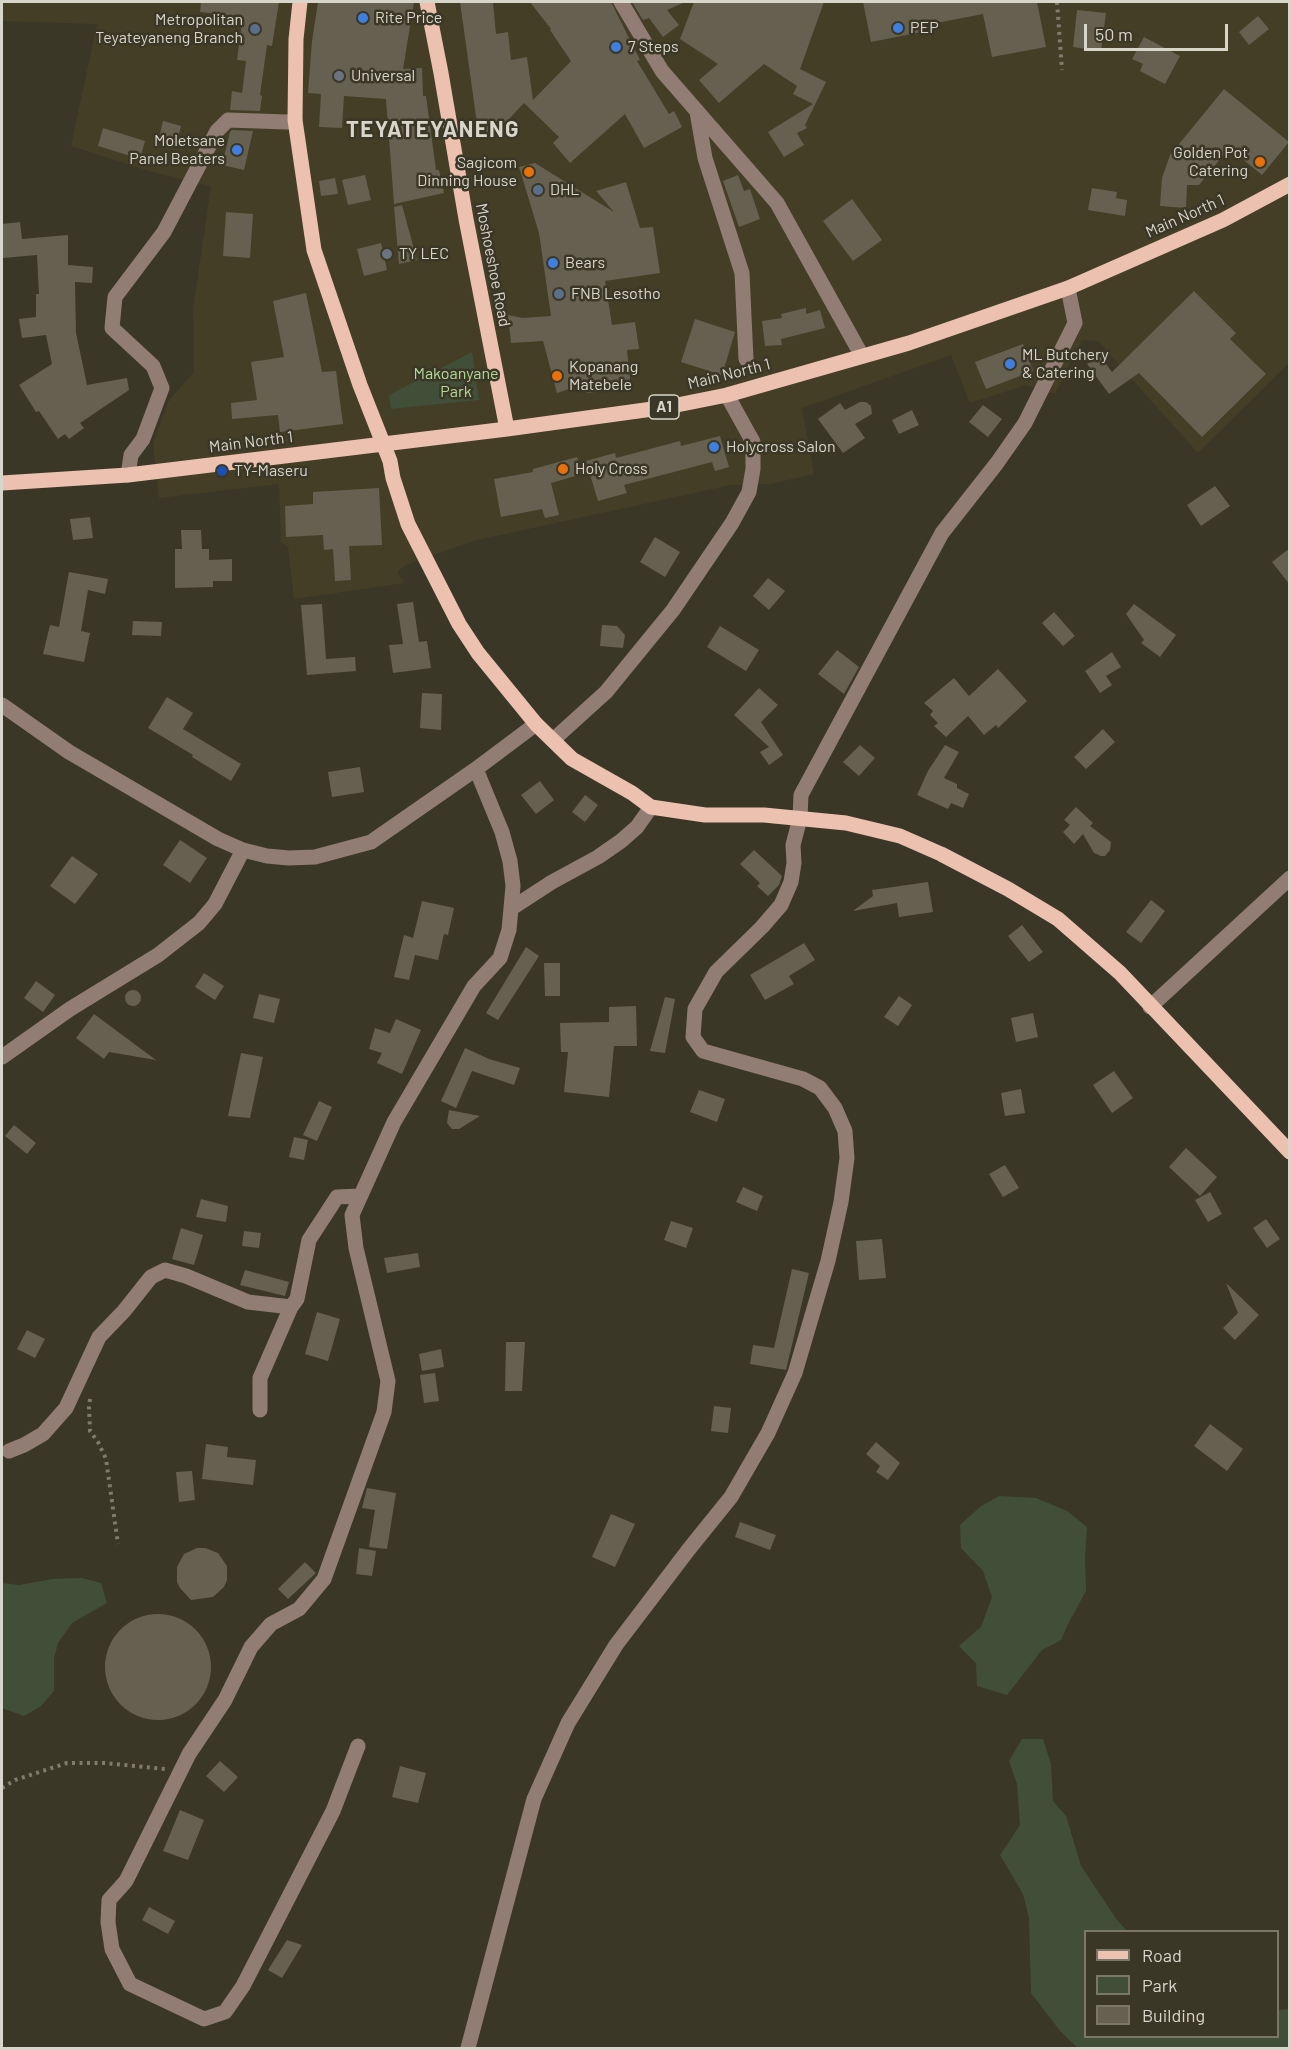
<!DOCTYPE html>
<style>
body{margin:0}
#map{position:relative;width:1291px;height:2050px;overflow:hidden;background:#3b3727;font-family:Barlow,sans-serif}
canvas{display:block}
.frame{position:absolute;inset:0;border:3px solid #d8d5cb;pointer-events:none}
.legend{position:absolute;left:1084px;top:1930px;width:195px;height:108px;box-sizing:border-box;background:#3b3727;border:2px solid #7a7669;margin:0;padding:8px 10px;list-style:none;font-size:18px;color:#d8d5cb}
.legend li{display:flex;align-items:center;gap:12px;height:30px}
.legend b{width:30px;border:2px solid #7a7669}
.scale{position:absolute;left:1084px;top:24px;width:144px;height:27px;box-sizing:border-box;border:3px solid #d8d5cb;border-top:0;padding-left:8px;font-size:18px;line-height:21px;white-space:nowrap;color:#d8d5cb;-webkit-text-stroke:4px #3b3727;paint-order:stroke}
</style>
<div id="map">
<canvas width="1291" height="2050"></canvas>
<div class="frame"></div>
<ul class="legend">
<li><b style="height:8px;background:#ecc1b0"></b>Road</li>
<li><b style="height:16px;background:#414f39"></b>Park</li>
<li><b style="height:16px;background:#65604f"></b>Building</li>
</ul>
<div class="scale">50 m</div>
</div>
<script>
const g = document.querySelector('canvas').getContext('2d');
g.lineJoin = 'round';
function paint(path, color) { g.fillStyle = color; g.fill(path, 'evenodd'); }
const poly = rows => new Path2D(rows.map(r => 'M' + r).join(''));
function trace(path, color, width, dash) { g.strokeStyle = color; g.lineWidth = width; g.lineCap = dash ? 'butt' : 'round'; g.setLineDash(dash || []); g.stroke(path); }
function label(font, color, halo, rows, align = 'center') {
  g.font = font + ' Barlow,sans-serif'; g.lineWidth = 5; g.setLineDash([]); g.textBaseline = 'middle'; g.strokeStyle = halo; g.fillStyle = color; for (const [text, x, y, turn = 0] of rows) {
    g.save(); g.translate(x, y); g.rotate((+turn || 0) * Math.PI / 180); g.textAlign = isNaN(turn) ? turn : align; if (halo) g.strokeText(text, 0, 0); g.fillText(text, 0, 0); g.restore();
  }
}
const built = poly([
 [2,2,1289,2,1289,363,1198,453,1098,341,1082,340,1055,394,1026,385,970,403,951,355,802,408,814,474,770,484,731,485,473,541,406,565,397,572,405,583,294,599,288,547,281,542,279,484,159,498,153,444,168,402,194,372,193,309,211,186,152,172,71,146,97,24,2,21]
]);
const green = poly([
 [472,352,479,400,391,409,389,395],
 [999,1496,1036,1498,1067,1511,1087,1527,1085,1558,1086,1591,1068,1624,1061,1640,1042,1650,1007,1695,977,1686,976,1663,959,1646,981,1627,992,1597,983,1571,961,1548,960,1525,980,1507],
 [82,1578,101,1583,107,1603,72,1623,58,1643,54,1658,54,1691,41,1706,24,1716,2,1708,2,1583,19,1585,53,1579],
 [1022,1739,1043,1739,1051,1764,1053,1801,1066,1816,1081,1866,1117,1920,1127,1931,1086,1932,1086,2036,1278,2036,1278,2010,1289,2009,1289,2048,1078,2048,1061,2032,1031,1993,1029,1918,1023,1894,1000,1855,1020,1825,1017,1784,1009,1761]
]);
const building = poly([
 [201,2,279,2,272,46,267,45,260,95,262,96,260,111,230,110,232,91,242,93,246,61,237,60,242,23,236,21,237,16,200,12],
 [318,2,414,2,403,69,422,68,423,96,426,96,436,170,439,170,444,193,394,204,386,99,344,96,342,128,319,127,321,94,308,93,312,41],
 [460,2,493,2,496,34,508,32,511,60,527,57,533,100,571,61,550,30,551,29,530,2,611,2,640,60,637,61,669,114,674,111,682,127,644,148,625,114,570,163,553,143,559,137,524,103,495,134,479,138],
 [632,2,685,2,667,10,679,25,663,37,649,18,643,20],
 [694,2,824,2,800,69,826,82,805,125,807,128,797,133,804,145,784,157,768,132,813,104,793,94,797,86,764,64,719,103,699,80,718,64,680,39],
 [863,2,1037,2,1046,47,992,57,983,14,926,25,927,31,871,42],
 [1077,10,1106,13,1101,51,1073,47],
 [1258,16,1269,29,1249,45,1239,32],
 [1144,37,1180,56,1165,84,1140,71,1143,64,1132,59],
 [1224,89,1289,142,1262,175,1229,148,1199,185,1187,185,1186,208,1160,206,1162,178,1170,155],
 [163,121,181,126,176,147,158,142],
 [103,128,145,141,140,159,98,146],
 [232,130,253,131,244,170,222,165,230,132],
 [535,163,614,212,596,191,626,182,640,228,653,227,660,273,605,281,612,325,635,322,639,349,627,350,631,389,586,393,585,384,557,393,543,341,511,343,508,315,522,318,551,316,539,233,519,167],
 [365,175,371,200,348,205,342,180],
 [738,175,744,191,750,189,760,219,739,227,723,181],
 [335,178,338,194,321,196,319,181],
 [1092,188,1117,192,1116,198,1127,200,1125,216,1088,210],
 [852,199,882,240,853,261,823,221],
 [402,205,417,260,399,264,394,207],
 [226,212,253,214,250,258,223,256],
 [20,222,22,239,68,235,68,265,93,267,92,283,75,282,76,333,87,385,127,378,129,390,80,423,84,428,69,439,65,434,58,439,39,411,36,412,19,385,52,364,46,335,22,338,19,319,36,317,36,294,39,294,37,255,3,258,2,224],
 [381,243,387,270,364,276,357,249],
 [1194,291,1236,333,1230,339,1266,374,1202,437,1139,373,1109,394,1087,364,1100,356,1112,372],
 [306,293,322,372,336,371,343,424,280,432,278,415,232,419,231,403,257,400,251,362,284,357,273,301],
 [806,308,806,314,820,310,825,328,781,339,782,345,765,346,762,321,782,318,781,314],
 [695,319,735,332,722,375,681,362],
 [1023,344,1033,371,986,389,975,362],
 [860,402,866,402,871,406,872,414,855,424,865,438,843,453,818,419,840,403,845,410],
 [983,405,1002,419,988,437,969,422],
 [912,410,919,425,899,434,892,420],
 [720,436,729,467,715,471,712,462,624,485,627,493,598,501,586,461,615,453,616,458,680,441,681,446],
 [577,457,582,474,551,483,559,515,545,518,542,509,501,517,494,479,533,472,533,469],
 [1215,486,1230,506,1201,526,1187,505],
 [379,488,382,545,349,546,351,580,335,581,333,549,324,550,323,535,286,537,285,506,313,504,313,492],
 [90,517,93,538,73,540,70,519],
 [181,530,201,530,202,549,209,549,209,560,232,559,232,581,213,581,213,587,175,588,175,549,182,549],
 [655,537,680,552,665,577,640,562],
 [1290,548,1290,585,1272,562],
 [69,572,108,579,105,594,88,590,81,631,90,633,84,662,43,654,50,625,59,627],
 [768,578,785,591,769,610,753,596],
 [413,602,419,642,427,641,431,668,393,673,389,645,403,644,397,604],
 [322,604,326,659,355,657,356,671,307,675,301,605],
 [1134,604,1176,635,1160,657,1141,643,1144,640,1126,614],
 [1054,612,1075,636,1063,646,1042,623],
 [133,621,162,622,161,636,132,635],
 [602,625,617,626,625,635,623,648,600,646],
 [720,626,759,650,746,671,707,647],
 [837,650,859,667,844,694,818,674],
 [1112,652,1121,667,1106,676,1112,685,1100,693,1085,671],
 [998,669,1027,701,998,728,996,725,984,735,968,716,946,737,934,726,938,723,930,715,933,711,924,703,954,678,969,696],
 [759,688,778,705,761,722,783,755,769,765,760,752,769,747,734,715],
 [422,693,442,694,441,730,420,728],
 [167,697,193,713,183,729,241,764,231,781,192,757,193,755,148,728],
 [1103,729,1115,742,1086,769,1074,757],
 [860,745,875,758,859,776,843,762],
 [945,745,959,752,944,778,957,784,957,788,969,794,963,808,951,803,948,809,917,795,928,771],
 [360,767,364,792,332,797,328,772],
 [540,781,554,800,536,814,521,795],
 [585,795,598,805,585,822,572,812],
 [1076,807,1093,823,1090,826,1111,842,1110,850,1105,856,1101,856,1094,853,1083,834,1074,844,1063,832,1070,825,1064,820],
 [180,840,207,858,190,883,163,865],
 [754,850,782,876,779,885,768,896,757,886,760,883,740,864],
 [72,856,98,874,75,904,50,886],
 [928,882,933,912,899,917,897,903,853,911,873,896,872,890],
 [1151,900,1165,911,1141,943,1126,932],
 [422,901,454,908,448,935,444,934,438,960,415,955,409,980,394,977,404,935,413,938],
 [1022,925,1043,952,1029,962,1008,936],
 [804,943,815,960,789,976,794,984,765,1000,750,975],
 [526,947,539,956,498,1020,486,1013],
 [544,963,560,963,560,996,545,996],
 [204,973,224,986,215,1000,195,987],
 [36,981,55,995,43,1012,24,998],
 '125 998a8 8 0 1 1 16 0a8 8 0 1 1-16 0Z',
 [259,994,280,999,274,1023,253,1018],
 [899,996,912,1005,898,1026,884,1017],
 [665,997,675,999,665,1053,650,1051],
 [636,1006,637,1046,614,1046,609,1097,564,1092,568,1052,561,1052,560,1023,609,1022,609,1007],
 [1033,1013,1038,1037,1016,1042,1011,1018],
 [94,1014,156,1060,109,1052,104,1059,76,1038],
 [396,1019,421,1030,402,1074,377,1063,382,1053,369,1049,375,1028,390,1033],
 [465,1048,489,1059,520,1068,514,1085,472,1071,456,1108,441,1101],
 [241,1053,263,1057,250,1118,228,1116],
 [1114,1071,1133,1098,1112,1113,1093,1085],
 [1021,1089,1025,1113,1005,1116,1001,1093],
 [699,1090,725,1099,717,1122,690,1112],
 [319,1101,332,1107,317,1141,303,1135],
 [449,1110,480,1116,459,1129,452,1129,447,1123],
 [14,1125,36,1143,27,1154,5,1136],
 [294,1137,308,1140,304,1160,289,1157],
 [1186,1148,1217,1177,1200,1196,1169,1167],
 [1005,1165,1019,1188,1003,1197,989,1174],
 [743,1187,763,1196,757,1211,736,1202],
 [1210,1192,1222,1214,1208,1222,1195,1200],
 [201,1199,228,1206,226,1222,196,1217],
 [1266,1219,1280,1239,1267,1248,1253,1228],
 [671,1221,693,1228,686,1248,664,1240],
 [181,1228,203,1235,194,1265,172,1259],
 [244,1231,261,1233,259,1248,242,1246],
 [882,1239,886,1278,859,1280,856,1241],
 [418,1253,420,1267,387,1273,384,1258],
 [792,1269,809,1273,786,1370,750,1364,753,1345,774,1348],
 [245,1270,289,1282,285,1296,240,1285],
 [1226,1283,1259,1315,1235,1340,1223,1328,1238,1313],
 [317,1312,340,1319,328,1361,305,1354],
 [27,1330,45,1339,35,1358,17,1349],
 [506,1342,525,1342,522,1391,505,1391],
 [441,1349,444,1367,422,1371,419,1354],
 [435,1373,439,1401,424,1403,420,1375],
 [714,1406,731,1408,728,1433,711,1431],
 [1210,1424,1243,1449,1227,1471,1194,1446],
 [876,1442,900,1463,888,1480,876,1472,880,1466,866,1454],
 [206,1444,228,1447,227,1457,256,1460,253,1485,202,1479],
 [192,1471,195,1500,179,1502,176,1472],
 [367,1488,396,1493,387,1549,369,1547,375,1510,362,1508],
 [611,1514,635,1524,615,1567,592,1557],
 [740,1522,776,1535,770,1550,735,1537],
 [197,1548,205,1548,218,1553,227,1566,227,1580,224,1587,213,1597,191,1600,180,1588,177,1582,177,1567,184,1554],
 [359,1548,376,1551,372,1576,356,1574],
 [305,1562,316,1573,288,1599,278,1589],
 '105 1667a53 53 0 1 1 106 0a53 53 0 1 1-106 0Z',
 [220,1761,238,1777,224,1792,206,1776],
 [400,1766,426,1773,418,1803,392,1797],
 [180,1810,204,1820,188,1860,163,1851],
 [149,1907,175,1921,168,1934,142,1920],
 [287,1940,302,1945,282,1978,268,1970]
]);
const path = poly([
 [1057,2,1062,70],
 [90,1399,89,1407,90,1431,98,1442,106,1459,118,1544],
 [2,1788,15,1780,67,1763,105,1763,165,1769]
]);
const minor = poly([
 [621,2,662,71,777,203,862,356],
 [697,112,705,158,742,273,746,359],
 [128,475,131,455,143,439,162,388,153,366,112,328,115,297,164,232,217,131,228,120,287,122,295,120],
 [2,705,69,752,218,839,243,850,267,856,289,858,315,857,371,842,476,769,536,724],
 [553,740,606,692,673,610,732,523,749,492,753,469,753,442,727,395],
 [512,908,552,882,598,857,621,841,637,827,651,807],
 [1150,1007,1290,878],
 [2,1057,70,1009,158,955,199,923,215,904,243,850],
 [260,1410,260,1378,291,1307],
 [9,1451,24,1445,43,1434,66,1408,99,1337,124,1311,151,1277,165,1270,186,1276,248,1302,291,1307,297,1299,309,1240,337,1197,359,1196],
 [358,1746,333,1811,243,1986,225,2012,204,2019,130,1984,112,1949,108,1922,109,1900,126,1881,189,1754,225,1700,251,1647,271,1624,299,1609,324,1579,384,1412,388,1381,356,1248,352,1215,394,1122,474,986,500,958,509,930,513,886,510,861,502,832,476,769],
 [468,2048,534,1799,568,1723,616,1645,689,1549,731,1497,768,1433,795,1373,828,1261,841,1202,847,1158,845,1131,835,1108,820,1088,803,1079,703,1051,693,1037,695,1009,716,972,762,927,781,905,791,882,794,863,793,845,800,818,801,795,942,533,997,463,1025,423,1075,323,1068,288]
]);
const major = poly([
 [300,2,296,39,295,120,314,250,360,385,390,461,393,478,408,524,459,624,478,653,536,724,572,759,632,793,651,807,705,815,764,815,846,823,900,836,941,854,1008,889,1058,919,1120,973,1290,1152],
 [427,2,441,73,466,219,507,429],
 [2,483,128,475,507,429,667,407,727,395,909,343,1068,288,1223,220,1290,184]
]);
const markers = [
 [363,18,6,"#3f7fe0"],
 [898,28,6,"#3f7fe0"],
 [255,29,6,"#5c6f8a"],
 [616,47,6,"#3f7fe0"],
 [339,76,6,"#6b7280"],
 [237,150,6,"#3f7fe0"],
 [1260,162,6,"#e8710a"],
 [529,172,6,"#e8710a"],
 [538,190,6,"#5c6f8a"],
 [387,254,6,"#6b7280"],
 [553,263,6,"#3f7fe0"],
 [559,294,6,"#5c6f8a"],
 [1010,364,6,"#3f7fe0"],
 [557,376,6,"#e8710a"],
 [714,447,6,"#3f7fe0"],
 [563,469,6,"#e8710a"],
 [222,471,6,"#1a4fb4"]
];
const shields = [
 [664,407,30]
];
const shieldNames = [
 ["A1",664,407]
];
const poiNames = [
 ["Rite Price",375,18],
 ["Metropolitan",243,20,"right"],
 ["Teyateyaneng Branch",243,38,"right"],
 ["PEP",910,28],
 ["7 Steps",628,47],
 ["Universal",351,76],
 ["Moletsane",225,141,"right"],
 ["Panel Beaters",225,159,"right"],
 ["Golden Pot",1248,153,"right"],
 ["Catering",1248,171,"right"],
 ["Sagicom",517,163,"right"],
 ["Dinning House",517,181,"right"],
 ["DHL",550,190],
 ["TY LEC",399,254],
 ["Bears",565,263],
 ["FNB Lesotho",571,294],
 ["ML Butchery",1022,355],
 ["& Catering",1022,373],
 ["Kopanang",569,367],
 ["Matebele",569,385],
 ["Holycross Salon",726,447],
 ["Holy Cross",575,469],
 ["TY-Maseru",234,471]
];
const streetNames = [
 ["Main North 1",1185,216,-24],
 ["Moshoeshoe Road",493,265,79],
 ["Main North 1",729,374,-14],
 ["Main North 1",251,442,-7]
];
const parkNames = [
 ["Makoanyane",456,374],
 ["Park",456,392]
];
const districtNames = [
 ["TEYATEYANENG",433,130]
];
paint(built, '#443e27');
paint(green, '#414f39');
paint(building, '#65604f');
trace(path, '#7f7b6e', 4, [3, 4.5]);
trace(minor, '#917d74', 15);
trace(major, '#ecc1b0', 15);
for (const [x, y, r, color] of markers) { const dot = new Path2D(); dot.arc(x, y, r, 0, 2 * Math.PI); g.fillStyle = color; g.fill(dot); trace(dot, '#3b3727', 2); }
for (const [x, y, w] of shields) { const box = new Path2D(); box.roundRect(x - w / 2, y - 12, w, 24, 4.5); g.fillStyle = '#3b3727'; g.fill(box); trace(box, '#d8d5cb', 1.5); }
label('bold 15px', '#d8d5cb', null, shieldNames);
label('16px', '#d8d5cb', '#3b3727', poiNames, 'left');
label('16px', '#d8d5cb', '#3b3727', streetNames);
label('16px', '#b3da9b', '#3b3727', parkNames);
g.letterSpacing = '1.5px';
label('bold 22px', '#d8d5cb', '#3b3727', districtNames);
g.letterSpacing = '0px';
</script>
